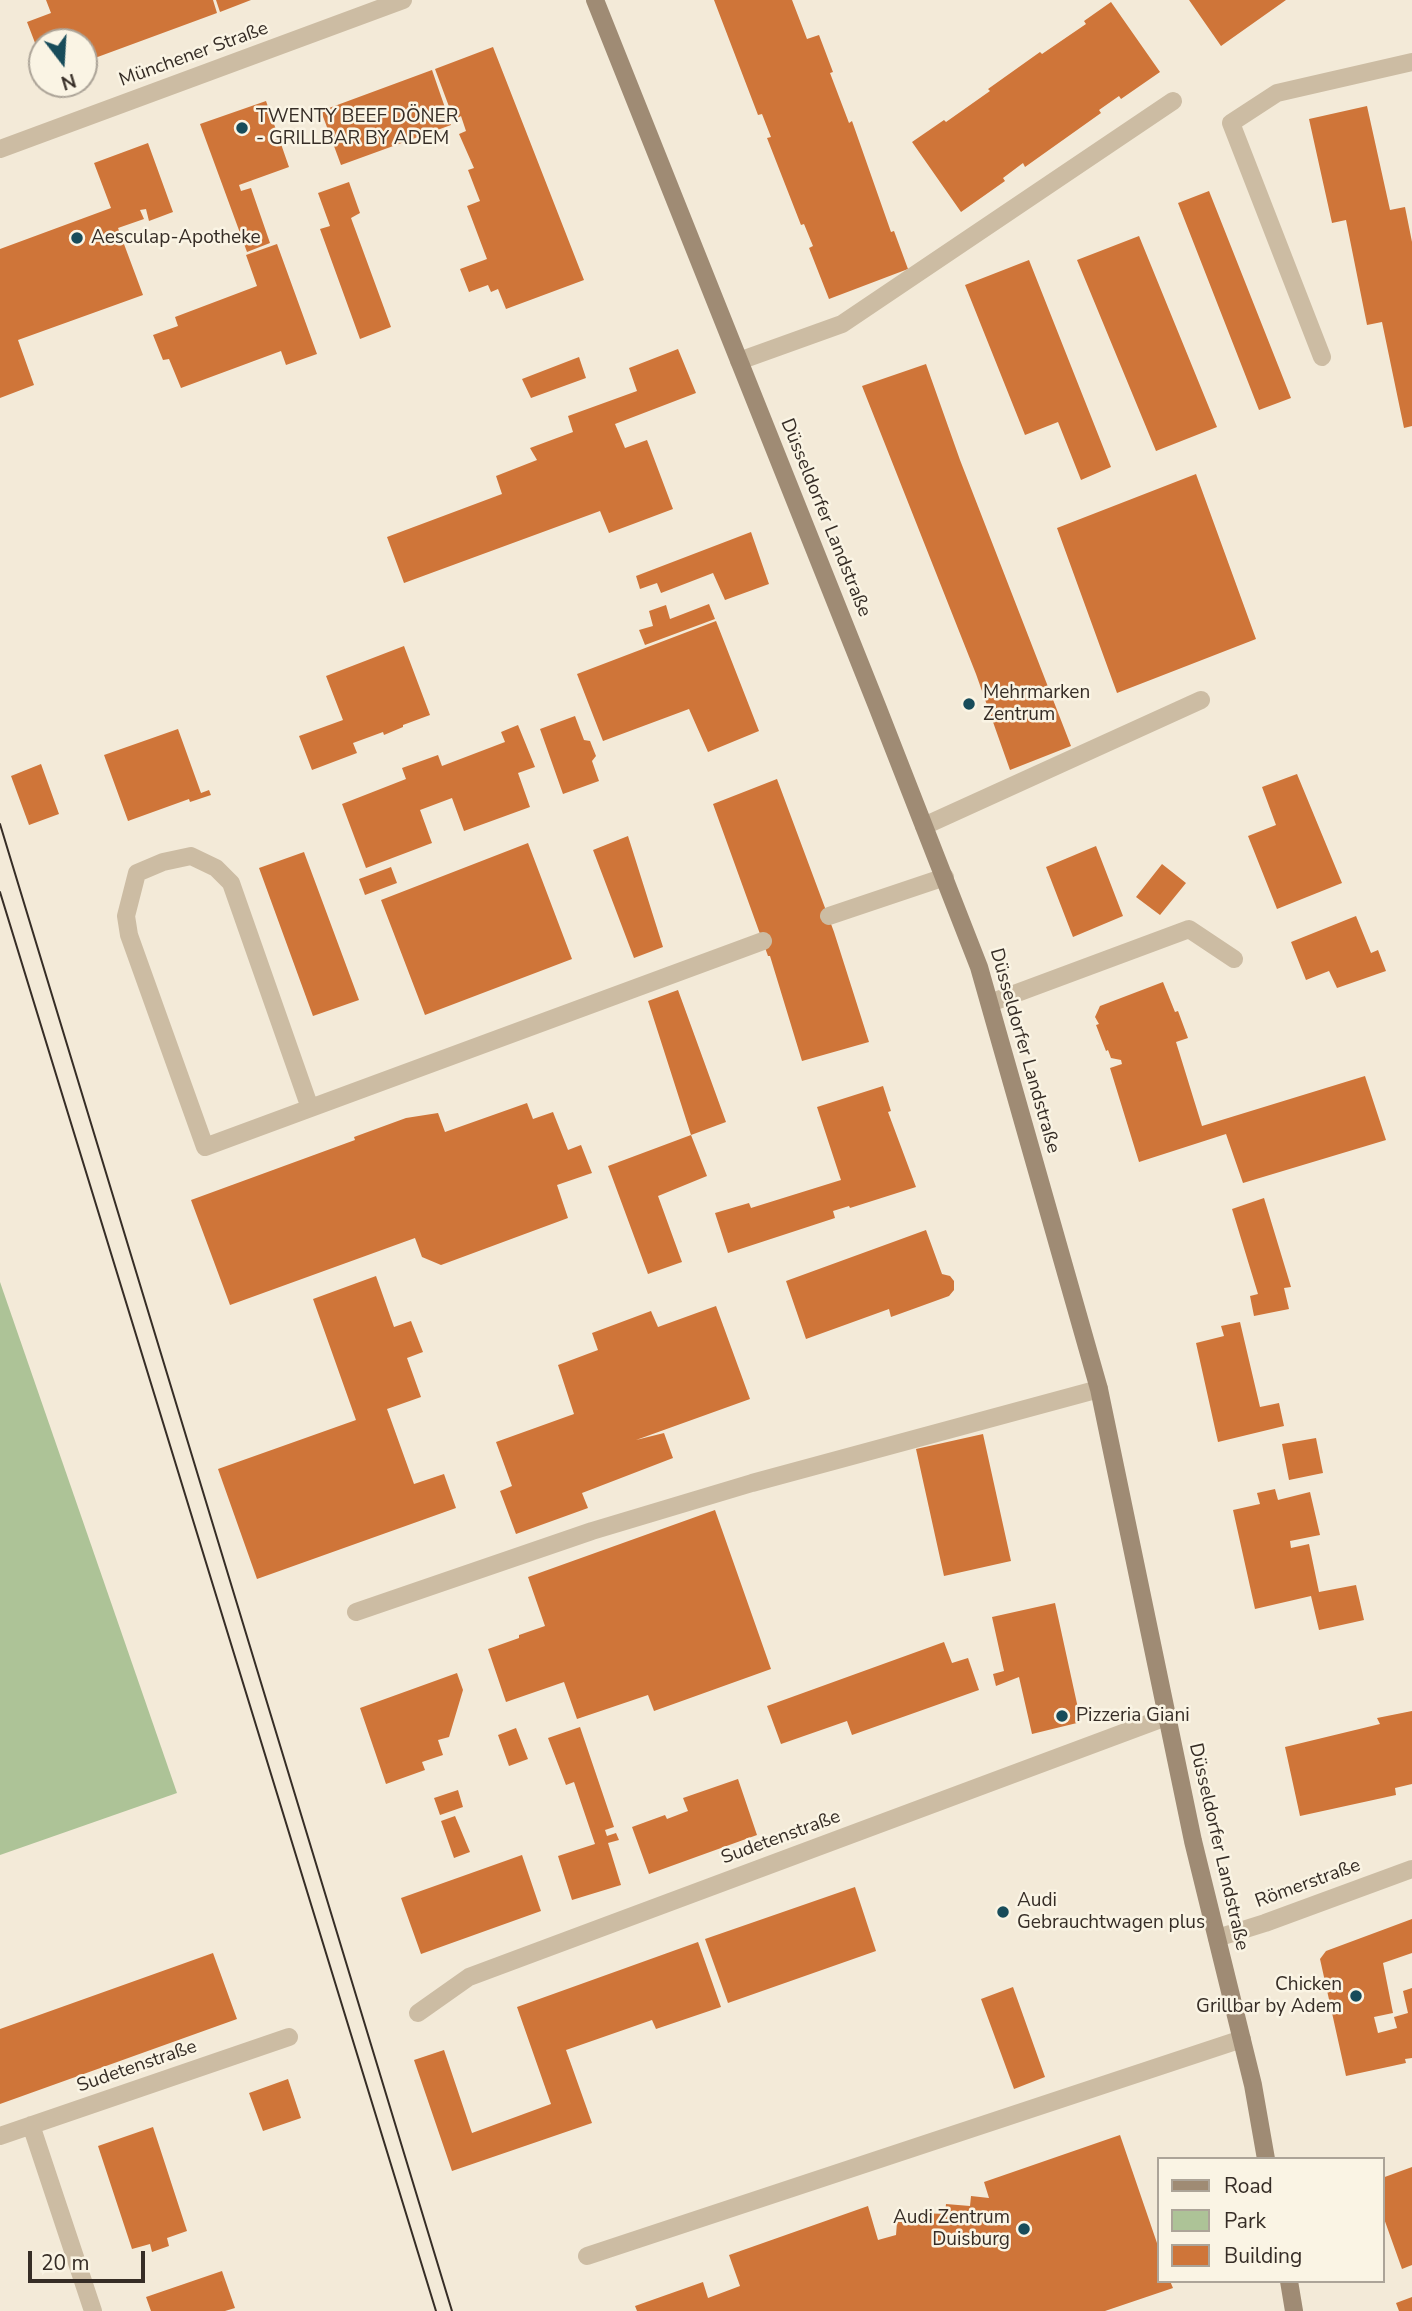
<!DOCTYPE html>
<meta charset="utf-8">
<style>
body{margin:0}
#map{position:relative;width:1412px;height:2311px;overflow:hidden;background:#f3ead8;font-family:"Nunito Sans",sans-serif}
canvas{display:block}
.legend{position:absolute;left:1157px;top:2157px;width:228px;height:126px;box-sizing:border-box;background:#faf4e4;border:2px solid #aca498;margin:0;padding:9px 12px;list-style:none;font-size:21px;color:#362d26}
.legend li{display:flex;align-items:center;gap:14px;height:35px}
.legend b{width:35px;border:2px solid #aca498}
.north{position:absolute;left:28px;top:28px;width:70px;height:70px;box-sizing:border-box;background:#faf4e4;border:2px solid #aca498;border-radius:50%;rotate:163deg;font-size:19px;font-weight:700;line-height:28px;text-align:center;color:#362d26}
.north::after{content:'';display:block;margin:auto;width:24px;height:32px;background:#184c5a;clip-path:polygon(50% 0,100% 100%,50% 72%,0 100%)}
.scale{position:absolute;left:28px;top:2251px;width:117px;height:32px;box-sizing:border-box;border:4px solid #362d26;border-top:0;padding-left:9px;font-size:21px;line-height:24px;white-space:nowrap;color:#362d26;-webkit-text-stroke:5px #faf4e4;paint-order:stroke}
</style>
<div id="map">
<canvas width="1412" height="2311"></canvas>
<ul class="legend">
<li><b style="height:9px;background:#9f8b74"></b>Road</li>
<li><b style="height:19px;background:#adc397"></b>Park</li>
<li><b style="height:19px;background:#cf7539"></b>Building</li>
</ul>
<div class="north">N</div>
<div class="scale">20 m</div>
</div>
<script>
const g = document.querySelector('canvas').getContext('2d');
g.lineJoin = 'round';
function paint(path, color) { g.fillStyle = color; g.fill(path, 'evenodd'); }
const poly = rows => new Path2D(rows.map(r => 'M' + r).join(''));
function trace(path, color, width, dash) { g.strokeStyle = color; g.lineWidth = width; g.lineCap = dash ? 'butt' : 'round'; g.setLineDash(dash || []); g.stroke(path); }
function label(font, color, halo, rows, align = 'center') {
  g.font = font + ' "Nunito Sans",sans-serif'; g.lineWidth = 5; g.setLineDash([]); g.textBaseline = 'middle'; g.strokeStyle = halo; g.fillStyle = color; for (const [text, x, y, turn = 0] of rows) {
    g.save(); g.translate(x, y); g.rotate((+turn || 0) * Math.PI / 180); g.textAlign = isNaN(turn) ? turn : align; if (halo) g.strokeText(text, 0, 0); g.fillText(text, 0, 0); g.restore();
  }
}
const green = poly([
 [0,1282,177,1793,0,1855]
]);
const building = poly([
 [46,0,213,0,217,13,84,62,84,42,42,42,42,61,27,22,51,13],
 [216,0,251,0,220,12],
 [714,0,792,0,807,39,819,35,833,72,830,73,849,123,852,121,891,232,894,231,908,269,829,299,809,248,813,246,804,224,801,225,767,138,771,137,762,114,758,115],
 [1189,0,1286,0,1221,46],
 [1111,2,1160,72,1121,99,1119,96,1099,110,1101,113,1025,167,1023,163,1003,178,1005,181,961,212,912,142,944,120,946,122,990,91,988,89,1040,52,1042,54,1086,24,1084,21],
 [493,47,584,280,506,309,498,289,491,292,488,285,469,292,460,269,487,259,467,206,480,201,468,170,474,168,459,134,466,131,461,116,454,120,435,69],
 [432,70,451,125,341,165,321,111],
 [266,101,289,167,239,185,241,191,251,188,270,243,247,252,200,124],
 [1367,106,1390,210,1405,207,1412,242,1412,426,1404,428,1382,322,1367,325,1346,220,1332,223,1309,119],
 [148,143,173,212,149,221,146,209,140,210,144,219,118,228,143,295,18,340,34,385,0,398,0,249,111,208,94,163],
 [349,182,360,213,351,218,391,327,360,339,320,229,330,226,318,193],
 [1209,191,1291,398,1259,410,1178,203],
 [1139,236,1217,427,1156,451,1077,260],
 [277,244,317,354,286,365,281,351,181,388,169,359,163,360,153,335,178,326,175,317,257,286,246,255],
 [1029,260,1111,467,1081,480,1058,422,1025,435,965,285],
 [678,349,696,393,615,424,625,448,647,440,673,509,609,533,600,511,404,583,387,537,502,494,496,476,537,460,530,448,573,432,568,416,637,391,629,368],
 [579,357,586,378,531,398,522,379],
 [926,364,960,460,1071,746,1010,770,976,674,862,386],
 [1196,474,1256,639,1117,693,1057,528],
 [751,532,769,584,725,600,713,573,661,593,657,583,640,589,636,576],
 [709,604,715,619,645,645,639,630,653,626,649,611,666,605,670,619],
 [716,621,759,731,708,752,689,709,603,741,577,674],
 [404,646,430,715,403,725,403,727,384,735,383,732,353,743,357,753,312,770,299,736,343,720,326,676],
 [575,716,584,740,590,741,596,756,592,761,599,781,563,794,540,729],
 [518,725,535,767,518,773,530,807,464,831,452,798,420,810,432,843,366,868,342,804,406,779,402,768,438,755,442,766,505,742,501,732],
 [178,729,201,793,209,790,211,795,190,802,189,799,128,821,104,755],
 [41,764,59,814,29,825,11,776],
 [1297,774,1342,883,1277,909,1248,836,1276,825,1262,787],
 [777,779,834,932,869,1042,802,1061,770,956,768,956,713,804],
 [628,836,663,947,634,958,593,850],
 [528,843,572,959,425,1015,381,900],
 [1096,846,1123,916,1073,937,1046,867],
 [304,852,359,1000,313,1016,259,868],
 [1162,864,1186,883,1160,915,1136,897],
 [391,867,397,883,365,895,359,879],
 [1356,916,1371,953,1378,950,1386,971,1337,988,1329,971,1306,980,1291,942],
 [1163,982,1175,1012,1178,1011,1188,1038,1176,1042,1202,1126,1365,1076,1386,1140,1243,1183,1226,1134,1139,1162,1110,1068,1122,1064,1121,1060,1111,1058,1108,1050,1106,1051,1096,1025,1099,1024,1095,1017,1100,1006],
 [678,990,726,1122,691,1135,707,1176,658,1196,682,1262,648,1274,608,1166,691,1135,648,1001],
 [883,1086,891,1111,888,1112,916,1187,850,1208,849,1206,833,1211,835,1218,728,1253,715,1213,749,1203,751,1208,841,1180,817,1107],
 [527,1103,533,1119,553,1112,568,1150,581,1145,592,1173,557,1185,568,1218,441,1265,422,1257,415,1238,230,1305,191,1200,355,1140,354,1137,406,1118,438,1113,445,1132],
 [1264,1198,1291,1287,1284,1288,1289,1309,1254,1316,1250,1296,1258,1294,1232,1209],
 [926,1230,942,1274,950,1276,954,1281,954,1290,949,1296,891,1317,889,1309,806,1339,786,1281],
 [376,1276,394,1327,411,1321,423,1352,407,1358,421,1397,387,1409,414,1484,444,1474,456,1508,257,1579,218,1469,356,1420,313,1299],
 [716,1306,750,1399,636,1440,664,1433,673,1458,582,1493,588,1508,516,1534,500,1491,512,1486,496,1442,574,1414,558,1365,598,1350,592,1333,651,1311,658,1327],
 [1240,1322,1260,1407,1279,1403,1284,1426,1218,1442,1196,1343,1224,1336,1221,1326],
 [983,1434,1011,1561,944,1576,916,1449],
 [1316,1438,1323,1473,1289,1480,1282,1444],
 [1275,1489,1278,1500,1310,1492,1320,1535,1290,1541,1291,1548,1309,1544,1319,1592,1356,1585,1364,1620,1319,1630,1311,1596,1255,1609,1233,1510,1260,1504,1257,1493],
 [715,1510,771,1669,654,1711,648,1695,577,1719,564,1682,506,1702,488,1649,519,1638,519,1635,545,1626,528,1577],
 [1055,1603,1081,1722,1032,1734,1019,1677,996,1686,993,1674,1004,1671,992,1617],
 [944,1642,952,1663,968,1658,979,1690,852,1735,847,1721,781,1744,767,1706],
 [457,1673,463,1690,449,1737,438,1740,443,1755,422,1762,425,1770,386,1784,360,1708],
 [1412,1711,1412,1784,1395,1788,1396,1795,1300,1816,1285,1747,1380,1724,1377,1718],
 [580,1727,614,1827,605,1830,607,1836,616,1833,619,1840,608,1843,621,1885,572,1900,558,1856,595,1844,574,1782,566,1785,548,1738],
 [516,1728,528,1759,509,1766,498,1735],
 [738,1779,757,1835,649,1874,632,1827,665,1815,667,1819,688,1811,683,1798],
 [458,1790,463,1807,440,1815,434,1798],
 [455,1816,470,1852,454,1858,441,1821],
 [522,1855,541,1911,421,1954,401,1898],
 [855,1887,876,1951,728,2003,705,1939],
 [1412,1919,1412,1953,1383,1963,1393,2013,1374,2017,1378,2033,1397,2028,1394,2017,1408,2013,1403,1991,1412,1988,1412,2058,1405,2059,1406,2063,1346,2076,1320,1959,1326,1951],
 [698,1942,721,2007,656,2029,652,2020,566,2050,592,2123,452,2171,414,2060,444,2050,472,2133,551,2104,517,2007],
 [213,1953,237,2019,0,2104,0,2029],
 [1013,1987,1045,2077,1014,2089,981,1999],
 [288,2079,301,2118,263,2131,249,2093],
 [153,2127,187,2231,167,2238,169,2246,152,2252,150,2244,132,2249,98,2146],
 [1120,2135,1158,2246,1158,2281,1170,2281,1173,2288,1105,2311,637,2311,635,2306,703,2282,708,2298,740,2286,729,2255,868,2206,878,2240,896,2235,897,2222,921,2222,921,2213,945,2214,946,2204,970,2206,971,2196,989,2198,984,2182],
 [1412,2167,1412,2265,1402,2269,1382,2213,1382,2178],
 [222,2271,235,2308,225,2311,151,2311,146,2297],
 [1412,2297,1412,2311,1399,2311,1396,2303]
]);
const lane = poly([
 [1322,357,1231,123,1277,93,1412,62],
 [739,361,842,324,1173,101],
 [924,826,1201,700],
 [829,916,945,877],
 [990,1003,1189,929,1234,959],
 [310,1108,231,883,216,868,191,856,163,862,137,873,126,916,129,935,205,1147,763,941],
 [356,1612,592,1531,752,1483,1099,1389],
 [587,2256,1242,2039]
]);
const street = poly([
 [0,149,403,0],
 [1217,1938,1265,1923,1412,1869],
 [418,2013,469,1977,1166,1717],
 [31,2125,93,2311],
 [0,2136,289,2037]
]);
const secondary = poly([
 [595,0,877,706,979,967,1099,1389,1193,1841,1253,2085,1266,2159],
 [1289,2281,1294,2311]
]);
const tram = poly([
 [0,824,452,2311],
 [0,892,436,2311]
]);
const markers = [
 [242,128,7,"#184c5a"],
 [77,238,7,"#184c5a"],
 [969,704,7,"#184c5a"],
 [1062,1716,7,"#184c5a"],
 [1003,1912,7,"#184c5a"],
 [1356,1996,7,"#184c5a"],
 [1024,2229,7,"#184c5a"]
];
const streetNames = [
 ["Münchener Straße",194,55,-20],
 ["Düsseldorfer Landstraße",825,518,68],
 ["Düsseldorfer Landstraße",1024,1051,74],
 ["Sudetenstraße",781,1838,-20],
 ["Düsseldorfer Landstraße",1218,1847,77],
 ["Römerstraße",1308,1884,-20],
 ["Sudetenstraße",137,2067,-19]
];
const poiNames = [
 ["TWENTY BEEF DÖNER",256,117],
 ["- GRILLBAR BY ADEM",256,139],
 ["Aesculap-Apotheke",91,238],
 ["Mehrmarken",983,693],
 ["Zentrum",983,715],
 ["Pizzeria Giani",1076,1716],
 ["Audi",1017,1901],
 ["Gebrauchtwagen plus",1017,1923],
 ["Chicken",1342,1985,"right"],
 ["Grillbar by Adem",1342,2007,"right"],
 ["Audi Zentrum",1010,2218,"right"],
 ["Duisburg",1010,2240,"right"]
];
paint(green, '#adc397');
paint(building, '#cf7539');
trace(lane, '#ccbca3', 18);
trace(street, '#ccbca3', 18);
trace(secondary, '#9f8b74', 18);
trace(tram, '#362d26', 2);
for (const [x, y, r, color] of markers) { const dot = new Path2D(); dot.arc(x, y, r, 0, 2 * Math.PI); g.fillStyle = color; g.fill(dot); trace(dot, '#faf4e4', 2.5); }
label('19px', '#362d26', '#faf4e4', streetNames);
label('19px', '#362d26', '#faf4e4', poiNames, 'left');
</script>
